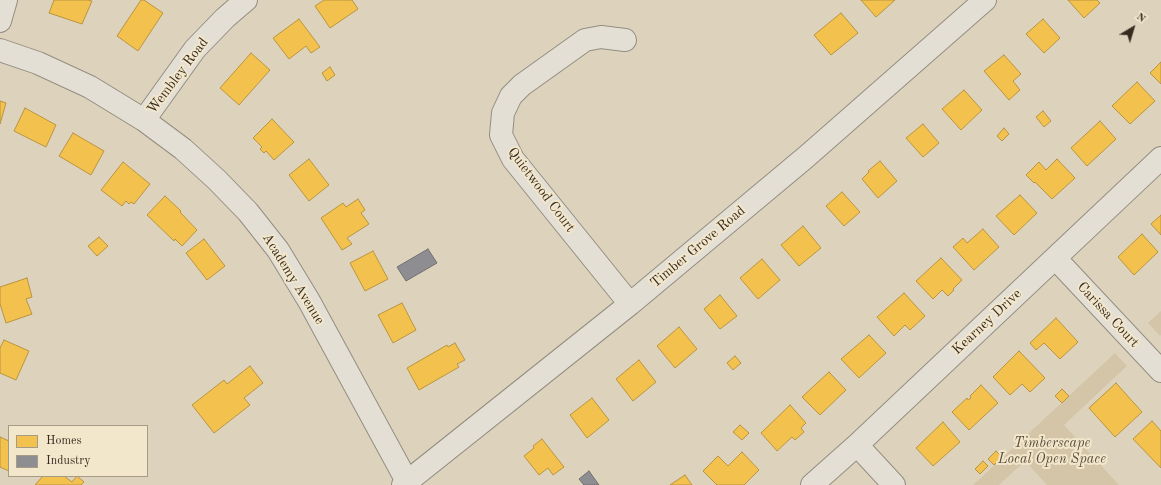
<!DOCTYPE html>
<style>
body{margin:0}
#map{position:relative;width:1161px;height:485px;overflow:hidden;background:#ddd3bd;font-family:"Old Standard TT",serif}
canvas{display:block}
.legend{position:absolute;left:8px;top:425px;width:140px;height:52px;box-sizing:border-box;background:#f2e6cb;border:1px solid #a69b87;margin:0;padding:5px 7px;list-style:none;font-size:12px;color:#352a20}
.legend li{display:flex;align-items:center;gap:8px;height:20px}
.legend b{width:20px;border:1px solid #a69b87}
.north{position:absolute;left:1113px;top:8px;width:40px;height:40px;-webkit-text-stroke:3px #f2e6cb;paint-order:stroke;rotate:38deg;font-size:11px;font-weight:700;line-height:16px;text-align:center;color:#352a20}
.north::after{content:'';display:block;margin:auto;width:14px;height:18px;background:#352a20;clip-path:polygon(50% 0,100% 100%,50% 72%,0 100%)}
</style>
<div id="map">
<canvas width="1161" height="485"></canvas>
<ul class="legend">
<li><b style="height:11px;background:#f2c14e"></b>Homes</li>
<li><b style="height:11px;background:#8d8d92"></b>Industry</li>
</ul>
<div class="north">N</div>
</div>
<script>
const g = document.querySelector('canvas').getContext('2d');
g.lineJoin = 'round';
function paint(path, color) { g.fillStyle = color; g.fill(path, 'evenodd'); }
const poly = rows => new Path2D(rows.map(r => 'M' + r).join(''));
function trace(path, color, width, dash) { g.strokeStyle = color; g.lineWidth = width; g.lineCap = dash ? 'butt' : 'round'; g.setLineDash(dash || []); g.stroke(path); }
function label(font, color, halo, rows, align = 'center') {
  g.font = font + ' "Old Standard TT",serif'; g.lineWidth = 4; g.setLineDash([]); g.textBaseline = 'middle'; g.strokeStyle = halo; g.fillStyle = color; for (const [text, x, y, turn = 0] of rows) {
    g.save(); g.translate(x, y); g.rotate((+turn || 0) * Math.PI / 180); g.textAlign = isNaN(turn) ? turn : align; if (halo) g.strokeText(text, 0, 0); g.fillText(text, 0, 0); g.restore();
  }
}
const green = poly([
 [1161,311,1161,335,1160,336,1148,323],
 [1115,353,1127,366,1064,425,1119,485,1047,485,1025,461,999,485,973,485]
]);
const homes = poly([
 [54,0,88,0,92,1,82,24,49,13,54,0],
 [141,0,144,0,163,13,138,51,117,36,141,0],
 [324,0,352,0,358,9,330,28,315,6,324,0],
 [861,0,895,0,876,17,861,0],
 [1068,0,1097,0,1100,3,1084,18,1068,0],
 [841,13,858,33,831,55,814,35,841,13],
 [299,19,320,47,311,53,306,46,289,59,273,38,299,19],
 [1043,19,1060,38,1044,53,1026,34,1043,19],
 [251,53,270,70,239,105,220,88,251,53],
 [1004,55,1021,74,1013,81,1020,90,1009,100,984,71,1004,55],
 [1161,62,1161,84,1150,73,1161,62],
 [330,67,335,75,327,81,322,73,330,67],
 [1137,82,1155,101,1130,124,1112,106,1137,82],
 [964,90,982,110,961,130,942,109,964,90],
 [0,101,6,103,0,124,0,101],
 [25,108,56,125,46,147,14,131,25,108],
 [1043,111,1051,121,1044,127,1036,117,1043,111],
 [272,119,294,142,274,160,266,151,264,153,260,149,262,147,253,138,272,119],
 [1100,121,1116,139,1087,166,1071,148,1100,121],
 [923,124,939,143,923,157,906,138,923,124],
 [1004,128,1009,134,1002,141,997,136,1004,128],
 [73,133,104,151,91,175,59,156,73,133],
 [309,159,329,185,309,201,289,175,309,159],
 [1057,159,1075,178,1052,199,1035,182,1034,183,1026,175,1039,162,1046,170,1057,159],
 [880,161,897,181,878,198,862,179,869,172,868,171,880,161],
 [123,162,150,184,134,204,131,202,129,204,126,201,122,206,101,190,123,162],
 [842,192,860,212,844,226,826,206,842,192],
 [1020,195,1037,213,1014,235,996,216,1020,195],
 [165,196,181,211,180,212,197,230,182,246,175,239,174,241,147,215,165,196],
 [358,199,365,210,361,213,369,224,347,238,352,244,342,250,321,218,343,203,346,207,358,199],
 [1161,215,1161,235,1151,224,1161,215],
 [803,226,821,248,799,266,781,245,803,226],
 [983,229,999,247,974,270,953,247,963,238,967,243,983,229],
 [1142,234,1158,252,1134,275,1118,257,1142,234],
 [99,237,108,246,97,256,88,246,99,237],
 [204,239,225,266,207,280,186,253,204,239],
 [373,251,388,279,365,291,350,263,373,251],
 [941,258,962,280,953,289,954,290,948,296,942,290,933,299,916,281,941,258],
 [762,259,780,280,758,299,740,278,762,259],
 [27,278,32,297,26,299,32,314,6,323,0,304,0,287,27,278],
 [904,293,925,316,910,330,905,325,894,336,877,317,904,293],
 [720,295,737,316,720,329,704,309,720,295],
 [402,303,416,330,393,343,378,315,402,303],
 [1056,318,1078,342,1060,359,1044,343,1036,350,1030,343,1056,318],
 [679,327,697,349,675,368,657,346,679,327],
 [869,335,886,353,859,378,841,359,869,335],
 [4,340,29,351,16,380,0,373,0,348,4,340],
 [455,343,465,360,457,364,459,367,419,390,407,368,447,345,448,347,455,343],
 [1019,351,1045,378,1030,392,1022,384,1010,395,993,377,1019,351],
 [735,356,741,363,733,370,727,363,735,356],
 [639,360,656,382,633,401,616,379,639,360],
 [250,366,263,383,244,398,250,405,214,433,192,405,224,380,227,384,250,366],
 [829,372,846,390,820,415,802,397,829,372],
 [1116,383,1142,412,1115,437,1089,408,1116,383],
 [981,385,998,403,969,430,952,412,967,398,968,400,971,398,970,396,981,385],
 [1062,389,1069,396,1062,403,1055,396,1062,389],
 [592,398,609,420,587,438,570,415,592,398],
 [790,405,806,423,801,428,804,432,795,440,792,437,777,451,761,433,790,405],
 [1152,421,1161,431,1161,468,1133,439,1152,421],
 [943,422,960,442,933,466,916,448,943,422],
 [740,425,749,433,742,440,733,432,740,425],
 [0,437,9,441,9,471,0,467,0,437],
 [542,439,564,467,553,475,548,468,539,475,524,456,534,448,533,446,542,439],
 [996,451,1002,457,994,465,988,459,996,451],
 [742,452,759,470,744,485,717,485,703,471,718,456,728,466,742,452],
 [983,461,988,466,980,474,975,469,983,461],
 [685,475,692,485,670,485,685,475],
 [43,476,64,476,72,482,77,476,84,482,81,485,35,485,43,476]
]);
const industry = poly([
 [428,249,437,263,406,281,397,267,428,249],
 [589,471,599,485,584,485,579,479,589,471]
]);
const minor = poly([
 [0,21,6,0],
 [625,40,601,37,585,40,522,85,511,96,503,113,501,135,513,159,630,304],
 [0,50,38,63,90,87,144,120,183,149,217,180,248,212,278,250,309,301,409,485],
 [144,120,195,49,225,18,246,0],
 [1055,258,1161,371],
 [857,445,894,485],
 [403,485,630,304,806,157,985,0],
 [812,485,857,445,1161,158]
]);
const streetNames = [
 ["Wembley Road",178,76,-53],
 ["Quietwood Court",541,190,53],
 ["Timber Grove Road",698,247,-40],
 ["Academy Avenue",293,279,58],
 ["Carissa Court",1108,315,47],
 ["Kearney Drive",987,322,-43]
];
const parkNames = [
 ["Timberscape",1052,443],
 ["Local Open Space",1052,459]
];
paint(green, '#d4c5a8');
paint(homes, '#f2c14e');
trace(homes, '#b99440', 1);
paint(industry, '#8d8d92');
trace(industry, '#736f70', 1);
trace(minor, '#948d80', 24);
trace(minor, '#e4dfd4', 22);
label('14px', '#352a20', '#f2e6cb', streetNames);
label('italic 14px', '#5b4e3e', '#f2e6cb', parkNames);
</script>
